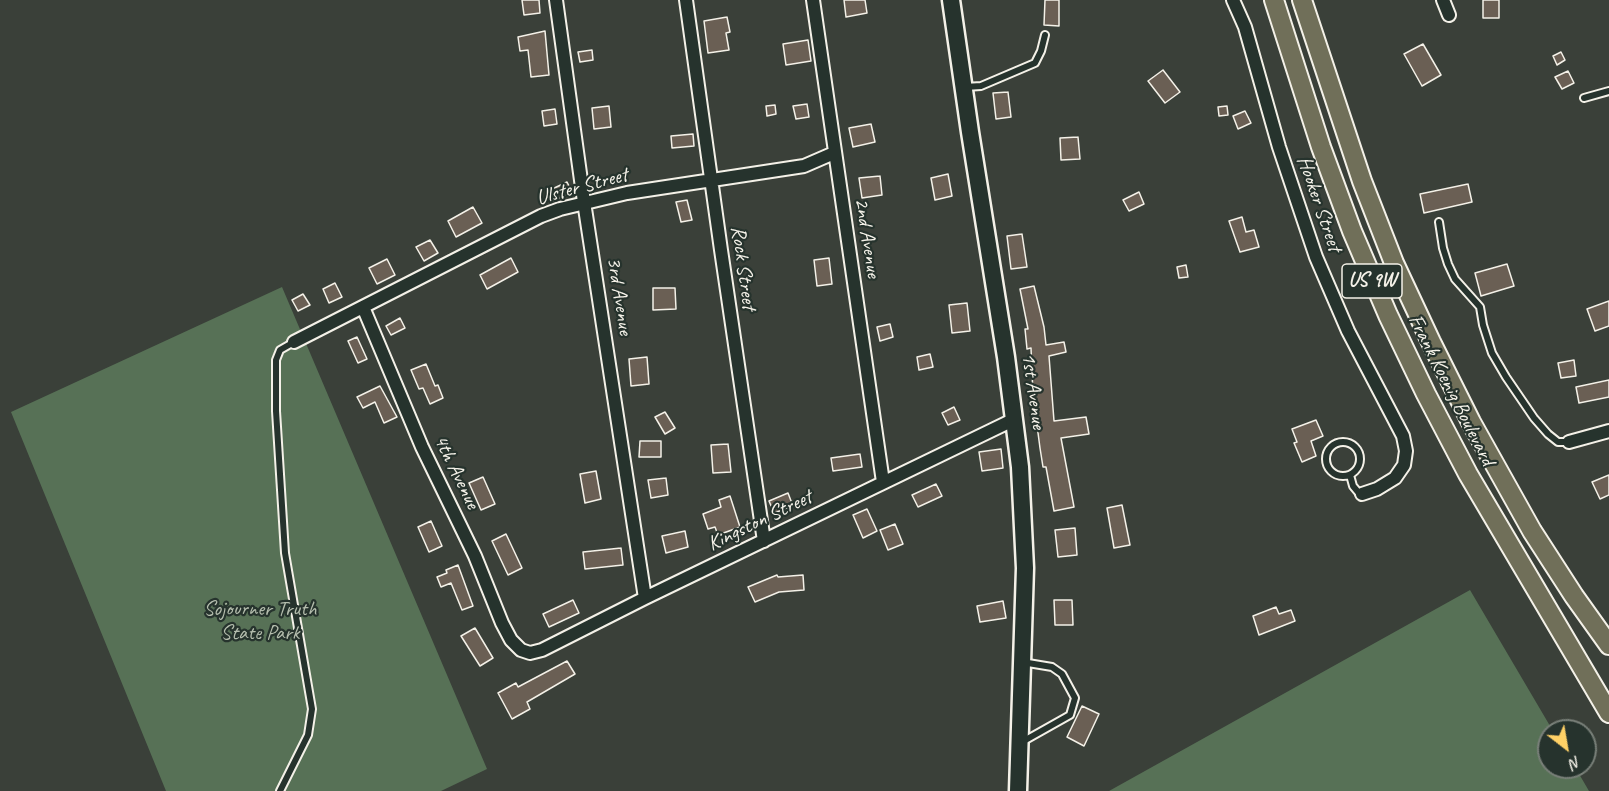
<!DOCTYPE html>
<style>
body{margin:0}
#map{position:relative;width:1609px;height:791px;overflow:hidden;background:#3a4039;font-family:Caveat,sans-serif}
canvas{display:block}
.north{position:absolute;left:1537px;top:719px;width:60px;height:60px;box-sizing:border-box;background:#26332d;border:2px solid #787f78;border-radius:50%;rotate:149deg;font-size:16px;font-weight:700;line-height:24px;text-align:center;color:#f4f1e8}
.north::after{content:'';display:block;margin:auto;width:21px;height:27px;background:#ffd166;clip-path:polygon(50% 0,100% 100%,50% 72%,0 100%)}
</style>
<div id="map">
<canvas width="1609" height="791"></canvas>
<div class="north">N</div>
</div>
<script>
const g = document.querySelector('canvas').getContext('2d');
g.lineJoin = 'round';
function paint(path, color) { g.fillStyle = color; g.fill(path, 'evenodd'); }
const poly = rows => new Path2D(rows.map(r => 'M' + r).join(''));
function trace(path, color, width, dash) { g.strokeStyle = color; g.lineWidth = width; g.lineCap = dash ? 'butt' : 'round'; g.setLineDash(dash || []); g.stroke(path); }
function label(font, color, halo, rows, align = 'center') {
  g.font = font + ' Caveat,sans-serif'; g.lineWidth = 4.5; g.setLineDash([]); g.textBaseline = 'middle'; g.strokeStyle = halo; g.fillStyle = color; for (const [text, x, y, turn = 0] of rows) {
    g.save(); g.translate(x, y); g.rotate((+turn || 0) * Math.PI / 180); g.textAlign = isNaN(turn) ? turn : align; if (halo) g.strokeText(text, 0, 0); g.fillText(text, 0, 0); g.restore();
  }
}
const green = poly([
 [282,287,487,769,441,791,166,791,11,412],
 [1470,590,1553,731,1549,731,1549,767,1575,767,1589,791,1109,791]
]);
const building = poly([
 [522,0,539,0,540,13,524,15,522,0],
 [844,0,865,0,867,13,846,17,844,0],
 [1045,0,1059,0,1059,26,1044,25,1045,0],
 [1483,0,1499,0,1499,18,1483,18,1483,0],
 [727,17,730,32,726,33,729,50,708,53,704,21,727,17],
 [545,31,549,75,531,77,528,50,520,51,518,37,545,31],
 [808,40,811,61,786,65,783,44,808,40],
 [1423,44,1441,75,1422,86,1404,54,1423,44],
 [592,50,593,60,580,62,578,52,592,50],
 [1561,52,1565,60,1557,65,1553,56,1561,52],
 [1163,70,1180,92,1165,103,1148,81,1163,70],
 [1568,71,1574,83,1562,89,1555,77,1568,71],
 [1008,92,1011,117,996,119,993,93,1008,92],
 [807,104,809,117,796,119,793,106,807,104],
 [775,105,776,114,767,116,766,106,775,105],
 [609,106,611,127,594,129,592,108,609,106],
 [1227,106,1228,115,1219,116,1218,107,1227,106],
 [555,109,557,124,544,126,542,111,555,109],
 [1245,111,1251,123,1238,129,1233,116,1245,111],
 [871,124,875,142,853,147,849,128,871,124],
 [693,134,694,146,672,148,671,136,693,134],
 [1078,137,1080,159,1061,160,1060,138,1078,137],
 [948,174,952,196,935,200,931,178,948,174],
 [880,176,882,195,862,198,859,178,880,176],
 [567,182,572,192,553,201,548,191,567,182],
 [1468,184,1472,202,1424,213,1420,194,1468,184],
 [1139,192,1144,204,1129,211,1123,200,1139,192],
 [687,200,692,220,681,222,676,202,687,200],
 [473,207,482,223,456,237,448,221,473,207],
 [1242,217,1246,232,1254,230,1259,247,1240,252,1229,221,1242,217],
 [1022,234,1027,267,1011,269,1007,236,1022,234],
 [430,240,438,253,424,261,416,247,430,240],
 [511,258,518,272,487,289,480,275,511,258],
 [829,258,832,284,817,286,814,260,829,258],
 [387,259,395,275,377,284,369,268,387,259],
 [1507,264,1514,286,1481,296,1475,273,1507,264],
 [1186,265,1188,277,1179,278,1177,267,1186,265],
 [335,283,342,297,329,303,323,289,335,283],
 [1034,286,1044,327,1046,345,1064,342,1066,352,1049,356,1054,421,1086,417,1089,434,1061,438,1074,507,1054,511,1046,467,1043,467,1040,448,1033,395,1031,348,1027,349,1025,329,1028,329,1020,289,1034,286],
 [653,288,675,288,676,309,653,310,653,288],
 [303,294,310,305,298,311,292,300,303,294],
 [1609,301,1609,326,1595,331,1587,309,1609,301],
 [967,303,970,331,952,333,949,305,967,303],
 [400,318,405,328,391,335,386,326,400,318],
 [890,324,893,337,880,341,877,327,890,324],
 [357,337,367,359,358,363,348,341,357,337],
 [930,354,933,367,919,370,917,357,930,354],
 [647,357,649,384,631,386,629,359,647,357],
 [1574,360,1576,376,1561,378,1558,363,1574,360],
 [426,364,435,386,438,385,443,398,430,404,423,388,419,389,411,370,426,364],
 [1609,380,1609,397,1579,403,1576,387,1609,380],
 [380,386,397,417,384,423,375,402,363,408,357,397,380,386],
 [954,407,960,420,948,425,942,413,954,407],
 [665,412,675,428,665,434,655,417,665,412],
 [1316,420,1323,436,1311,441,1316,456,1302,462,1294,443,1297,442,1292,429,1316,420],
 [640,441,661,441,661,457,639,457,640,441],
 [728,444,731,472,713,473,711,445,728,444],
 [1001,449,1003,468,982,471,979,452,1001,449],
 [860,454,862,467,833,471,831,458,860,454],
 [596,471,601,499,585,503,580,474,596,471],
 [1609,475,1609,495,1600,499,1592,482,1609,475],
 [483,477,495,504,481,510,469,483,483,477],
 [666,478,668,495,651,498,648,480,666,478],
 [936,484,942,496,918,507,912,495,936,484],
 [788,493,793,506,774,513,769,501,788,493],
 [730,496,740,527,718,535,715,527,708,529,703,514,721,507,719,500,730,496],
 [1122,505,1130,545,1114,548,1107,508,1122,505],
 [867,509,877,531,863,538,853,515,867,509],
 [431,521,442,546,429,552,418,527,431,521],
 [895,524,903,544,888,550,880,530,895,524],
 [1075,528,1077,555,1058,557,1055,530,1075,528],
 [685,531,688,547,666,553,662,536,685,531],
 [506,534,522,568,508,575,492,541,506,534],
 [621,548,623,565,585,569,583,552,621,548],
 [458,565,473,606,462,610,451,583,441,587,437,577,447,573,446,570,458,565],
 [777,575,778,577,803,575,804,590,779,592,755,602,748,587,777,575],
 [573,600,579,613,549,627,543,614,573,600],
 [1054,600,1072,600,1073,625,1055,625,1054,600],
 [1003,601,1006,618,980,622,977,606,1003,601],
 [1276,607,1279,614,1291,610,1295,621,1259,635,1253,616,1276,607],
 [475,628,493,658,480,666,461,636,475,628],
 [567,661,575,674,527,702,530,709,512,719,498,693,516,683,518,687,567,661],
 [1082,706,1099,714,1084,746,1067,737,1082,706]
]);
const lane = poly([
 [965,87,981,86,1035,63,1041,51,1045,35],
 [1584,98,1609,91],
 [1439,222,1443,248,1448,264,1455,279,1480,307,1483,325,1492,353,1506,377,1534,418,1548,434,1558,442,1569,442],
 '1326 459a17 17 0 1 1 34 0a17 17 0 1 1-34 0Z',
 [1350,475,1353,486,1358,492,1362,494],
 [1022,742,1070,715,1075,698,1062,674,1052,667,1022,662],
 [280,791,308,735,312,709,285,553,276,411,276,360,280,350,294,342]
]);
const street = poly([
 [556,0,584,202,645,598],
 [686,0,721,250,764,541],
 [813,0,883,482],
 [1233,0,1245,27,1279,147,1316,257,1348,331,1403,436,1406,451,1404,465,1395,478,1377,489,1362,494],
 [1443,0,1449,15],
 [363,307,422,447,475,556,502,623,511,640,521,650,530,653,542,650,645,598,1015,419],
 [294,342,541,216,560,209,627,193,804,166,834,153],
 [1569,442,1609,431]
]);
const secondary = poly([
 [951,0,970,132,1006,357,1020,467,1025,568,1018,791]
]);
const primary = poly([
 [1274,0,1321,147,1352,231,1388,315,1426,394,1468,474,1609,713],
 [1302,0,1362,181,1394,263,1431,342,1471,422,1532,531,1574,596,1609,645]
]);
const shields = [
 [1372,281,60]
];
const shieldNames = [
 ["US 9W",1372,281]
];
const streetNames = [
 ["Ulster Street",582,187,-15],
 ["Hooker Street",1319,204,71],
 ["2nd Avenue",867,238,81],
 ["Rock Street",743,268,82],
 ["3rd Avenue",619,296,81],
 ["Frank Koenig Boulevard",1451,390,63],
 ["1st Avenue",1033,391,82],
 ["4th Avenue",456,472,64],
 ["Kingston Street",760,521,-26]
];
const parkNames = [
 ["Sojourner Truth",260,609],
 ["State Park",260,633]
];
paint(green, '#577156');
paint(building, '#6a5f54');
trace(building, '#f4f1e8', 1.5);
trace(lane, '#f4f1e8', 10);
trace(street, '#f4f1e8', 16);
trace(secondary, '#f4f1e8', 21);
trace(primary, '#f4f1e8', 22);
trace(lane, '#26332d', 6);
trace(street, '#26332d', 12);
trace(secondary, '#26332d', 16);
trace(primary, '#706f59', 18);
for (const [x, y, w] of shields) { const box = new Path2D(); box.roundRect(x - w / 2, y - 17, w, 34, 4.5); g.fillStyle = '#26332d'; g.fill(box); trace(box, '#f4f1e8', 1.5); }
label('bold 20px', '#f4f1e8', null, shieldNames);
label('21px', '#f4f1e8', '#26332d', streetNames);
label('21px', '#b5beae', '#26332d', parkNames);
</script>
